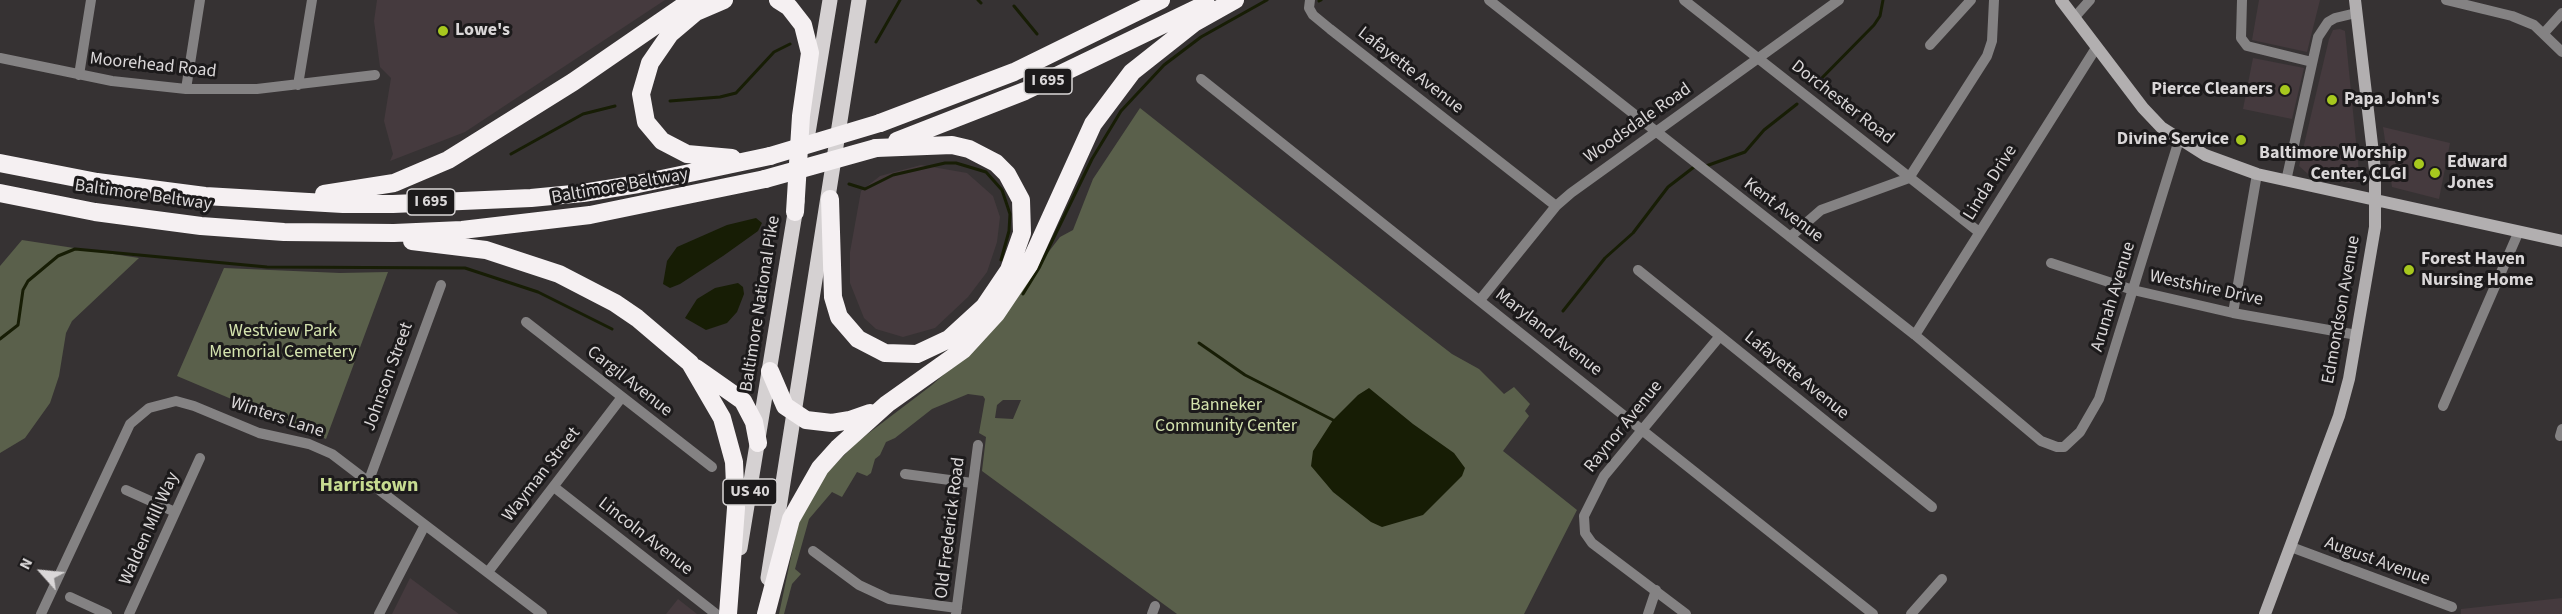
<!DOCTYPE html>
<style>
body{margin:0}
#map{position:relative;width:2562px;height:614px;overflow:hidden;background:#363233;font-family:"Source Sans 3",sans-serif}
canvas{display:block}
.north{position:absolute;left:12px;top:542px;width:60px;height:60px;-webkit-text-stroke:4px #1c1a1b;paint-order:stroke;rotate:297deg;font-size:16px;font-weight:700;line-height:24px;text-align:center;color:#dad7d8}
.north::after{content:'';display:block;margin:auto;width:21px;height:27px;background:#dad7d8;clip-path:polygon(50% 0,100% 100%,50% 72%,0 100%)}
</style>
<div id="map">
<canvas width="2562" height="614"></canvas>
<div class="north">N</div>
</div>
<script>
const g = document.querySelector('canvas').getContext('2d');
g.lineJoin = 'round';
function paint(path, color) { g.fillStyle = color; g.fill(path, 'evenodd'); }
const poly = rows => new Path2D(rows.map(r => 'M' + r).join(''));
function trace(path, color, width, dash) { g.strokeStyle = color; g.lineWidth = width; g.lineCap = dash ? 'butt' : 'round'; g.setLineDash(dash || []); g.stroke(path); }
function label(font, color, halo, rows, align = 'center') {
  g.font = font + ' "Source Sans 3",sans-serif'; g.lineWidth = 6; g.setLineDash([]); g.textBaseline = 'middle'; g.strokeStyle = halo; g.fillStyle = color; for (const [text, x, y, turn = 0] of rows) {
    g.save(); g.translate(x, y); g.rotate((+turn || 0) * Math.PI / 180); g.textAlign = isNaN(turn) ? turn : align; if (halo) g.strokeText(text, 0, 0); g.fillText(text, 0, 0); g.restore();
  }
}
const built = poly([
 [377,0,665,0,465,132,390,161,393,154,384,121,391,78,380,67,374,21],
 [2259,0,2320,0,2307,52,2252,40],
 [2340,29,2345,31,2359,172,2356,182,2349,183,2308,174,2299,166,2329,39,2333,30],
 [2253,58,2304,68,2292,119,2243,109],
 [2383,127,2450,143,2439,199,2392,187],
 [921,165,967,173,993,196,1000,217,997,242,987,272,968,297,935,328,903,337,876,329,864,318,850,283,850,252,861,191,880,176],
 [410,578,445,604,459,614,392,614],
 [2562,598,2562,614,2461,614,2461,609],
 [678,599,697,614,666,614]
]);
const green = poly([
 [1140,108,1417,327,1452,354,1479,369,1504,394,1514,387,1530,404,1525,411,1529,416,1503,451,1577,510,1524,614,1177,614,982,471,986,437,979,433,985,399,983,396,968,394,932,409,895,438,886,442,880,455,875,459,871,473,867,476,857,472,842,497,832,492,809,519,795,569,801,574,792,584,784,614,779,614,798,524,816,484,857,442,932,385,977,345,1060,237,1073,230,1093,179],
 [1003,400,1021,400,1013,419,995,418,997,405],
 [22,240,139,258,72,321,66,333,59,376,50,403,25,438,0,453,0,266],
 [224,268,340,273,388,272,326,439,177,376]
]);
const water = poly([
 [756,218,762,223,758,231,723,256,680,284,670,288,663,284,667,261,677,247,727,225],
 [738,283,743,287,744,294,737,312,727,323,706,330,685,318,697,299,715,288],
 [1369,388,1413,424,1454,453,1465,468,1462,476,1423,515,1382,527,1371,522,1333,492,1311,466,1313,451,1333,420,1358,395]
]);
const stream = poly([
 [978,0,981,3],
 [1319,1,1321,0],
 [1014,6,1037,34],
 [876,42,900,0],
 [1813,87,1874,25,1880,16,1883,0],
 [670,101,720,97,736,93,774,52,790,44],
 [511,154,583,114,615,106],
 [1706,166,1745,152,1764,130,1797,104],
 [849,184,865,189,893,175,945,163,956,163,986,172,1002,190,1010,214,1009,231,1001,260],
 [1023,294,1039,268,1092,159,1121,111,1164,65,1201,37,1267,0],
 [1563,311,1605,258,1633,233,1668,187,1694,167],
 [0,339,18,325,23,290,28,281,58,256,75,249,267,267,465,268,538,292,612,329],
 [1199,343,1245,375,1333,420]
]);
const minor = poly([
 [1310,0,1309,8,1313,15,1330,29,1556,206],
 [1489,0,1915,335,2041,441,2057,447,2064,447,2080,432,2099,399,2179,140],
 [1684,0,1979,232],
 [2242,0,2241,38,2247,46,2312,62],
 [2446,0,2512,16,2534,25,2562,52],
 [2074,18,2090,0],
 [2544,33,2562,13],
 [1930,45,1971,0],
 [0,58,112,81,186,89,257,89,375,75],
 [79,75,91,0],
 [1201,79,1873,614],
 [298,85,312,0],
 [186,89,200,0],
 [2286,181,2318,37,2328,22,2335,18,2356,13],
 [1790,237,1821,210,1909,178,1987,56,1992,41,1994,0],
 [2051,263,2133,290,2233,313,2357,335],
 [1638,270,1932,507],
 [1480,300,1556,206,1571,193,1839,0],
 [2233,313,2257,174],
 [526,322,712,467],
 [1915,335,2096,48],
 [2443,406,2519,231],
 [2560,436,2562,429],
 [905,474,972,483],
 [369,480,441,285],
 [554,487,716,614],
 [126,490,175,512],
 [2291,547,2452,607],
 [813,551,859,585,889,599,957,608],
 [488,572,622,397],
 [70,597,107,614],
 [41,614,130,424,149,408,176,401,194,406,259,433,309,444,332,454,542,614],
 [129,614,200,458],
 [379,614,425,525],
 [956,614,978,445],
 [1152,614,1155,606],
 [1648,614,1656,590],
 [1686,614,1592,543,1585,533,1584,516,1604,476,1720,336],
 [1911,614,1942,579]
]);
const secondary = poly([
 [2061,0,2143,108,2161,127,2205,155,2257,174,2562,241],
 [2265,614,2339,416,2349,379,2375,227,2375,170,2355,0]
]);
const primary = poly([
 [806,145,830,0],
 [740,548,797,201],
 [768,578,859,0]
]);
const motorway = poly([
 [724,0,696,12,670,34,650,63,641,94,646,122,662,141,687,154,732,158],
 [778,0,789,7,803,25,810,53,801,116,795,212],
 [880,123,1014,72,1161,0],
 [897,141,1025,91,1206,4],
 [0,163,97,182,205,196,343,204,393,204,531,198,583,193,638,184,770,156],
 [0,193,95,212,201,226,284,232,394,233,462,230,590,215,765,179],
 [324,194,394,183,448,160,573,82,692,0],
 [830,199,833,297,839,317,858,339,885,353,917,354,949,339,984,307,1009,270,1022,233,1021,200,1007,174,996,163,969,149,952,145,876,148],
 [412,241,486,250,559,274,615,303,637,318,690,363,722,418,734,462,736,508,728,614],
 [696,368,743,401,754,422,758,443],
 [770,371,785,406,806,420,832,423,850,420,870,413],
 [766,614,791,519,820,468,838,448,887,404,963,350,996,314,1029,265,1093,124,1132,72,1194,23,1235,0]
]);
const motorwayBridge = poly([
 [770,156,880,123],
 [765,179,876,148]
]);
const markers = [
 [443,31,6,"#a7c81e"],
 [2285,90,6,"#a7c81e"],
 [2332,100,6,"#a7c81e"],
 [2241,140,6,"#a7c81e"],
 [2419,164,6,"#a7c81e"],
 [2435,173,6,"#a7c81e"],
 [2409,270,6,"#a7c81e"]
];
const shields = [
 [1048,81,48],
 [431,202,48],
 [750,492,54]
];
const shieldNames = [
 ["I 695",1048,81],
 ["I 695",431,202],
 ["US 40",750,492]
];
const poiNames = [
 ["Lowe's",455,31],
 ["Pierce Cleaners",2273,90,"right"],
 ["Papa John's",2344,100],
 ["Divine Service",2229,140,"right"],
 ["Baltimore Worship",2407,154,"right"],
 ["Center, CLGI",2407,175,"right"],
 ["Edward",2447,163],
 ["Jones",2447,184],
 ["Forest Haven",2421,260],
 ["Nursing Home",2421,281]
];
const streetNames = [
 ["Moorehead Road",153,66,6],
 ["Lafayette Avenue",1410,71,38],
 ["Dorchester Road",1842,103,38],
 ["Woodsdale Road",1638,124,-35],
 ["Linda Drive",1991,183,-58],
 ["Baltimore Beltway",620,187,-10],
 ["Baltimore Beltway",143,196,8],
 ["Kent Avenue",1783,211,37],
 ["Westshire Drive",2206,289,12],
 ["Arunah Avenue",2114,297,-73],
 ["Baltimore National Pike",761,304,-81],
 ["Edmondson Avenue",2342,310,-80],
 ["Maryland Avenue",1548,333,38],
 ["Lafayette Avenue",1796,376,39],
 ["Johnson Street",389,377,-70],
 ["Cargil Avenue",629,382,38],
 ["Winters Lane",277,418,18],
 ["Raynor Avenue",1624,427,-51],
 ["Wayman Street",542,475,-52],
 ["Old Frederick Road",951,528,-83],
 ["Walden Mill Way",150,529,-66],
 ["Lincoln Avenue",645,537,38],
 ["August Avenue",2377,562,20]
];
const parkNames = [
 ["Westview Park",283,332],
 ["Memorial Cemetery",283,353],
 ["Banneker",1226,406],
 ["Community Center",1226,427]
];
const neighbourhoodNames = [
 ["Harristown",369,487]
];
paint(built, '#453a3e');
paint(green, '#5a604b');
paint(water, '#171d05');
trace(stream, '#171d05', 3);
trace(minor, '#848283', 10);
trace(secondary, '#b2afb0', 12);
trace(primary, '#d5d1d2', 15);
trace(motorway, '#f5f0f2', 18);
trace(motorwayBridge, '#f5f0f2', 18);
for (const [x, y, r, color] of markers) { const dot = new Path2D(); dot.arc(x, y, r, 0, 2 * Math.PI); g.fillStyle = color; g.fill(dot); trace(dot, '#1c1a1b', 2); }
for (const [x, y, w] of shields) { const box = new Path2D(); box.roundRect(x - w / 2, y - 13, w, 26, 4.5); g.fillStyle = '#1c1a1b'; g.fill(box); trace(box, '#dad7d8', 1.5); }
label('bold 16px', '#dad7d8', null, shieldNames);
label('bold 18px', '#dad7d8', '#1c1a1b', poiNames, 'left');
label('18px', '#dad7d8', '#1c1a1b', streetNames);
label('18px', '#d4e3ae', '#1c1a1b', parkNames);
label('bold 20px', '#c6db90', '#1c1a1b', neighbourhoodNames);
</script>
